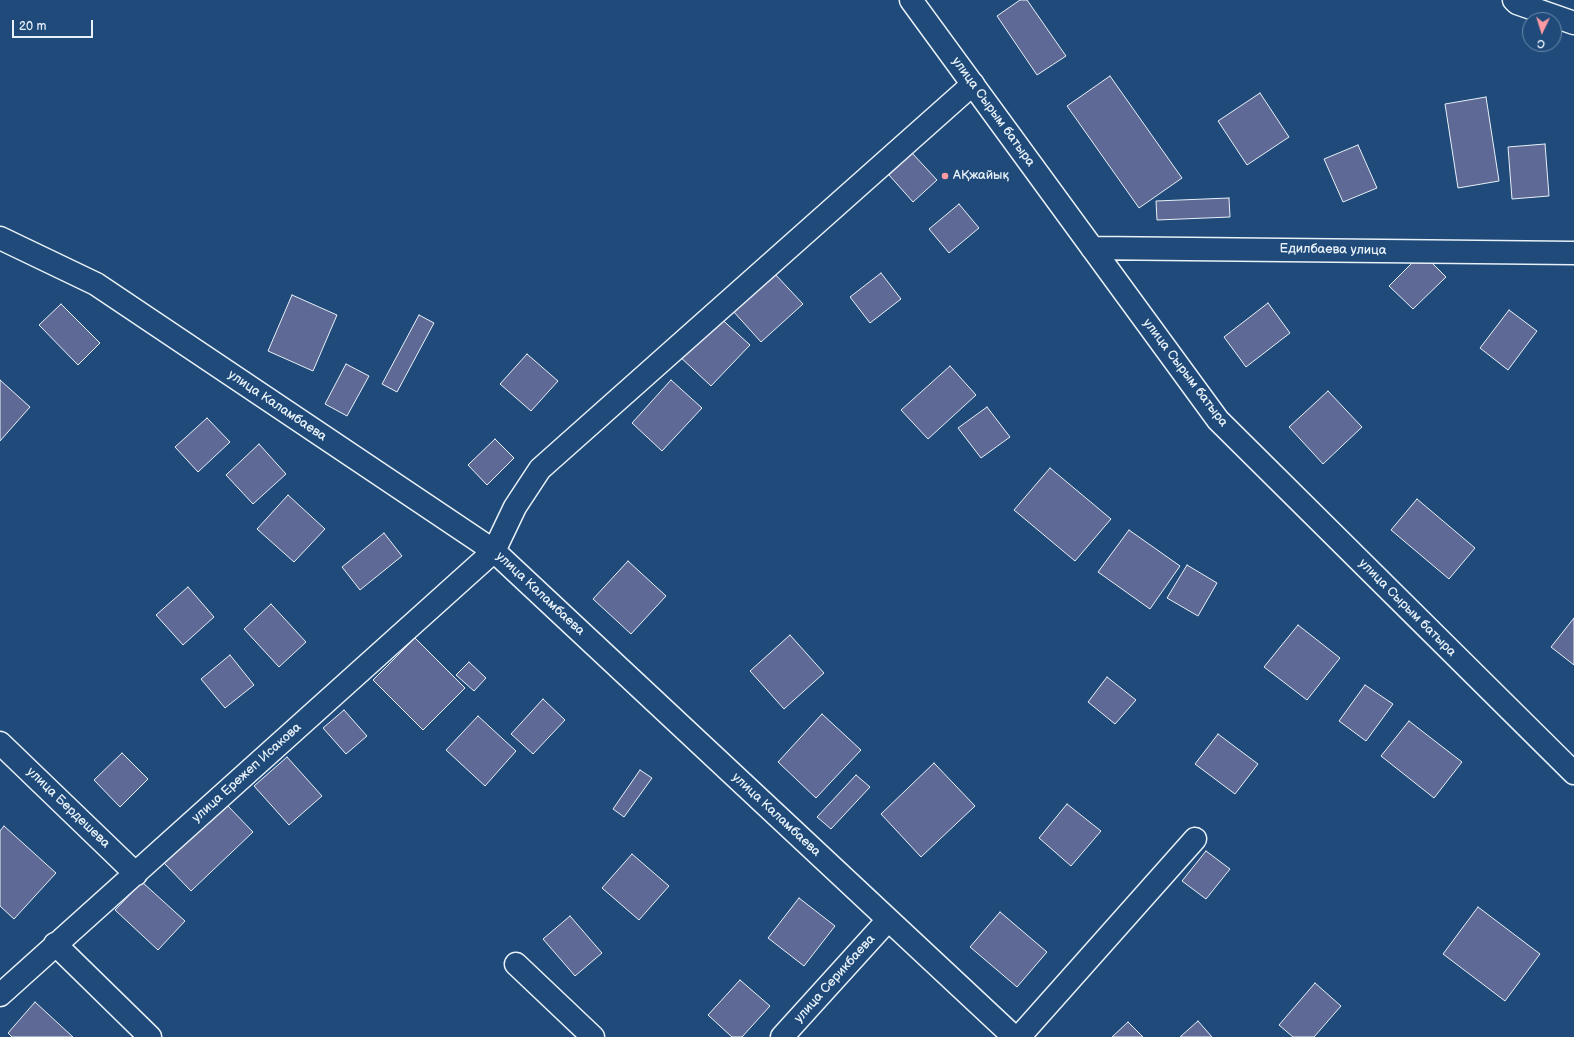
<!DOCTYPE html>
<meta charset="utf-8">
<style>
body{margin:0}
#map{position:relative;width:1574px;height:1037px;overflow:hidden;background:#1f4a7a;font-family:"Balsamiq Sans",sans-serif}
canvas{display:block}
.north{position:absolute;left:1522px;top:12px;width:40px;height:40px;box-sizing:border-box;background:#1f4a7a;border:1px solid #6f8dac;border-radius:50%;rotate:184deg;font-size:11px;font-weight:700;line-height:16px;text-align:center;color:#e8f1f8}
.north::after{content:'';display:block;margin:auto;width:14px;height:18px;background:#ff9aa2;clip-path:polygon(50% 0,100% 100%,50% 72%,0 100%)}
.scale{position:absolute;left:12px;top:20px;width:81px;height:18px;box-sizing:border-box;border:2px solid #e8f1f8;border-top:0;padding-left:5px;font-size:12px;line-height:14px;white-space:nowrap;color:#e8f1f8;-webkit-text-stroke:3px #1f4a7a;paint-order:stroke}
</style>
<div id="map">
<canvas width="1574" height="1037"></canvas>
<div class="north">С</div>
<div class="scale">20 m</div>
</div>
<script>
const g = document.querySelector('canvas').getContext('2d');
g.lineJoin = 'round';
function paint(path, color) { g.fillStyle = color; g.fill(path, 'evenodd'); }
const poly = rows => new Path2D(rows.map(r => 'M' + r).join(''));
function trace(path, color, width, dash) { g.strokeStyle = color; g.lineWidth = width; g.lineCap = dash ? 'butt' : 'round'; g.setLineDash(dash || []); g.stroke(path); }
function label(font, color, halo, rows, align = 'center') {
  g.font = font + ' "Balsamiq Sans",sans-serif'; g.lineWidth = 3; g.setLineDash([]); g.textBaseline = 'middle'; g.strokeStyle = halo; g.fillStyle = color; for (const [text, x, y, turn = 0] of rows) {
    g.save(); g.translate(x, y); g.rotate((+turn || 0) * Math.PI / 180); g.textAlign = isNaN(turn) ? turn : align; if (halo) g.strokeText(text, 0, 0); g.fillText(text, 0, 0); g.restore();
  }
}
const building = poly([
 [1020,0,1027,0,1066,56,1037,75,997,16,1020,0],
 [1110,76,1182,178,1139,208,1067,106,1110,76],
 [1260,93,1289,137,1247,165,1218,121,1260,93],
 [1486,97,1499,181,1458,188,1445,104,1486,97],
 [1545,144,1549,196,1512,199,1508,147,1545,144],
 [1358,145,1377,188,1343,202,1324,159,1358,145],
 [912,153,937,180,913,202,889,175,912,153],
 [1229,198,1230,217,1157,220,1156,201,1229,198],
 [959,204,979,228,949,253,929,229,959,204],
 [1422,253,1446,277,1413,309,1389,286,1422,253],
 [774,273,803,304,761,342,733,311,774,273],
 [881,273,901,299,870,323,850,297,881,273],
 [292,295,337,315,313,371,268,351,292,295],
 [1268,303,1290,333,1246,367,1224,337,1268,303],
 [61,304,100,343,78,365,39,325,61,304],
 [1509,310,1537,331,1508,370,1480,348,1509,310],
 [716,314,750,345,711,386,677,354,716,314],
 [419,315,434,323,397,392,382,384,419,315],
 [527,354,558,381,531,411,500,384,527,354],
 [346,364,369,376,347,416,325,404,346,364],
 [950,366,976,395,928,439,901,410,950,366],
 [0,380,30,407,0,441,0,380],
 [671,380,702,408,662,451,632,423,671,380],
 [1328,391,1362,427,1323,464,1289,427,1328,391],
 [987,407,1010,437,981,458,958,428,987,407],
 [207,418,230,442,198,472,175,447,207,418],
 [495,439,514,458,487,485,468,465,495,439],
 [259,444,286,474,253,504,226,475,259,444],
 [1050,468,1111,519,1075,561,1014,510,1050,468],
 [288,495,325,529,294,562,257,529,288,495],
 [1417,499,1475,548,1449,579,1391,530,1417,499],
 [1129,530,1180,566,1150,609,1098,572,1129,530],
 [384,533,402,556,360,590,342,567,384,533],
 [628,561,666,596,631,634,593,599,628,561],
 [1187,565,1217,583,1198,616,1167,598,1187,565],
 [188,587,214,617,183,645,156,615,188,587],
 [271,604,306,642,279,667,244,629,271,604],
 [1574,618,1574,665,1551,647,1574,618],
 [1298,625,1340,658,1307,700,1264,667,1298,625],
 [790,635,824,673,784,709,750,671,790,635],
 [415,638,465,688,423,730,373,680,415,638],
 [230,655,254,685,225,708,201,679,230,655],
 [469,662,486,678,474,691,456,675,469,662],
 [1107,677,1136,700,1115,724,1088,702,1107,677],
 [1365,685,1393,704,1366,741,1339,721,1365,685],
 [543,699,565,720,533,754,511,734,543,699],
 [344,710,367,736,346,754,323,728,344,710],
 [822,714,861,750,816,798,778,762,822,714],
 [478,716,516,751,485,786,446,750,478,716],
 [1409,721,1462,762,1434,798,1381,756,1409,721],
 [1218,734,1258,764,1235,794,1195,764,1218,734],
 [122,753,148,779,120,807,94,780,122,753],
 [287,757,322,796,289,825,254,786,287,757],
 [934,763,975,806,921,857,881,814,934,763],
 [640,770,652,778,624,817,613,809,640,770],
 [856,775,870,787,831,829,817,817,856,775],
 [226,804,253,832,191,891,164,863,226,804],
 [1067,804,1101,831,1071,866,1039,838,1067,804],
 [4,826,56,873,14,919,0,906,0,831,4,826],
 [1206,851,1230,869,1206,899,1182,881,1206,851],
 [632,854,669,886,639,920,602,888,632,854],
 [142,882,185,921,158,950,115,910,142,882],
 [799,898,835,926,804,966,768,938,799,898],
 [1478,907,1540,954,1505,1001,1443,954,1478,907],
 [1000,912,1047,952,1017,987,970,947,1000,912],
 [570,916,602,953,575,976,543,939,570,916],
 [740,980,770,1006,742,1037,732,1037,708,1015,740,980],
 [1315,983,1341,1006,1314,1037,1293,1037,1279,1025,1315,983],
 [35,1002,73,1037,12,1037,8,1033,35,1002],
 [1198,1021,1212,1037,1180,1037,1198,1021],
 [1128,1022,1143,1037,1112,1037,1128,1022]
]);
const minor = poly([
 [1514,0,1517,3,1574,23],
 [0,238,96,284,494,551,1014,1037],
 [0,743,136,874],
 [55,944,150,1037],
 [516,964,593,1037],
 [0,995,494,551,515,507,540,469,973,84],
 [782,1037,888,920],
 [1019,1037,1195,839]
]);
const tertiary = poly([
 [911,0,1218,420,1574,773],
 [1092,248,1574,253]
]);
const markers = [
 [945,176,4,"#ff9aa2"]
];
const streetNames = [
 ["улица Сырым батыра",993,112,54],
 ["Едилбаева улица",1333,250,1],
 ["улица Сырым батыра",1185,373,53],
 ["улица Каламбаева",277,406,34],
 ["улица Каламбаева",540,594,43],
 ["улица Сырым батыра",1407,608,45],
 ["улица Ережеп Исакова",247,773,-42],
 ["улица Бердешева",68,808,44],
 ["улица Каламбаева",776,815,43],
 ["улица Серикбаева",835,979,-48]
];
const poiNames = [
 ["АҚжайық",953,176]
];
paint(building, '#5e6a95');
trace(building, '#e8f1f8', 1);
trace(minor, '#e8f1f8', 25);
trace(tertiary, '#e8f1f8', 25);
trace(minor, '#1f4a7a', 22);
trace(tertiary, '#1f4a7a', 22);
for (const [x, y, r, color] of markers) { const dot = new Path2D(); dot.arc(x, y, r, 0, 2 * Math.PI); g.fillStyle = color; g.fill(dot); trace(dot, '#1f4a7a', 1.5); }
label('13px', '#e8f1f8', '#1f4a7a', streetNames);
label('13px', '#e8f1f8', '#1f4a7a', poiNames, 'left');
</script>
